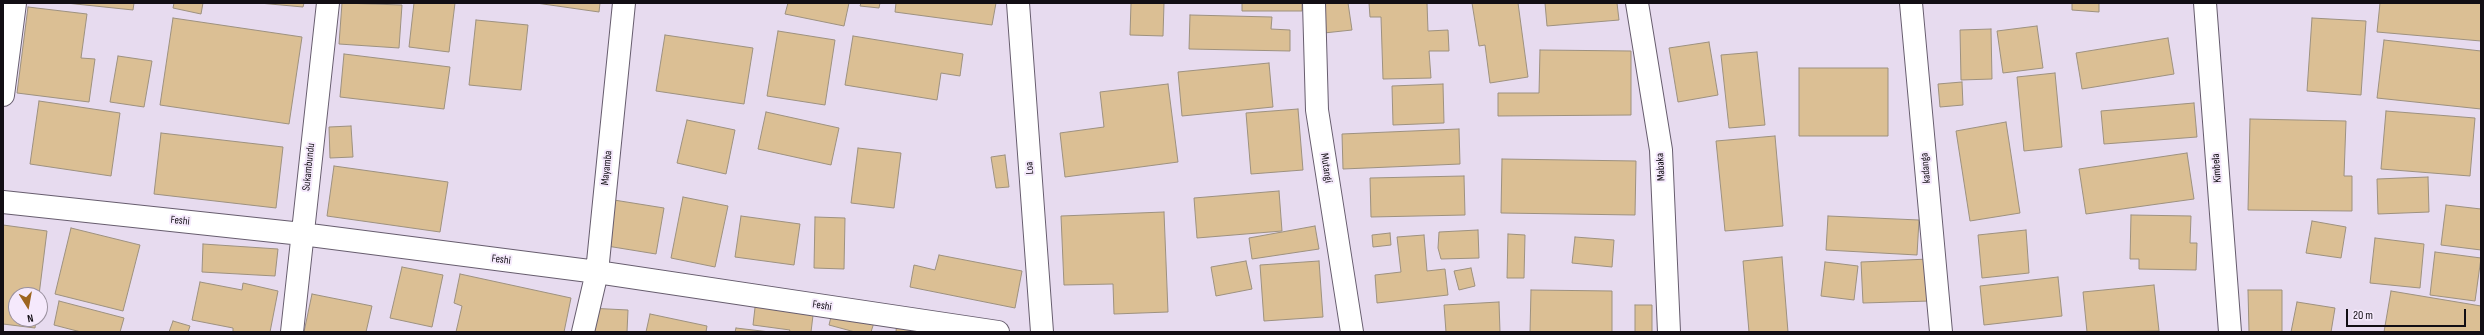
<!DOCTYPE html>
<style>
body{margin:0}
#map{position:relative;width:2484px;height:335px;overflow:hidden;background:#e7dbef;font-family:"Sofia Sans Condensed",sans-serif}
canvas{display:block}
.frame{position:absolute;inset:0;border:4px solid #120e14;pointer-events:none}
.north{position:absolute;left:8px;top:287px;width:40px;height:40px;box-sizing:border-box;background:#f5e9fc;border:1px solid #9a919f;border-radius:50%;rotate:169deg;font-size:11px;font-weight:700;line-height:16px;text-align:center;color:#120e14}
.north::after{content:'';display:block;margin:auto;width:14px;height:18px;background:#9d6621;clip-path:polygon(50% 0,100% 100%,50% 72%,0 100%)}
.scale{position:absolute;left:2346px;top:309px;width:120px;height:18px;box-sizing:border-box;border:2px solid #120e14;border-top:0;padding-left:5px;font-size:12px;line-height:14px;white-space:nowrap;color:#120e14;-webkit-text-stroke:3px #f5e9fc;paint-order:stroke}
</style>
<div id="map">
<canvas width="2484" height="335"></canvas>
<div class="frame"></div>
<div class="north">N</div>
<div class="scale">20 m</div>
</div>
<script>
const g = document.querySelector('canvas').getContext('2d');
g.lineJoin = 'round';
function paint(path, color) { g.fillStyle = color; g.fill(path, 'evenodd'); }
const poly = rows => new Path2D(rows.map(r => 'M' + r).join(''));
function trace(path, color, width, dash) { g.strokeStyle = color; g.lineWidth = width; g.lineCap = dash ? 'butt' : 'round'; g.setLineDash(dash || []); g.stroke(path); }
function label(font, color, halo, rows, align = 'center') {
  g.font = font + ' "Sofia Sans Condensed",sans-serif'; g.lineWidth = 4; g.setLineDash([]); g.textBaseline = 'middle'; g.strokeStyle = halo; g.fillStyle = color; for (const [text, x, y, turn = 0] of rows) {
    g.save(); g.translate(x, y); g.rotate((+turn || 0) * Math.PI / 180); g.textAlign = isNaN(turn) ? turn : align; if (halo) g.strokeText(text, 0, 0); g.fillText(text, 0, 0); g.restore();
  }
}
const building = poly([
 [66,3,134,3,133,10,66,3],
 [174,3,203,3,201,14,173,8,174,3],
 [259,3,304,3,303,7,259,3],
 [342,3,402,5,399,48,339,44,342,3],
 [414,3,455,3,449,52,409,47,414,3],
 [536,3,600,3,599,12,536,3],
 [788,3,849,3,844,26,785,14,788,3],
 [861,3,880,3,879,8,860,6,861,3],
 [896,3,996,3,992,25,895,12,896,3],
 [1131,3,1164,3,1163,36,1130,35,1131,3],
 [1242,3,1302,3,1302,11,1242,11,1242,3],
 [1320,3,1348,3,1352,30,1324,33,1320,3],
 [1369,3,1427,3,1428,31,1448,30,1449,51,1429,51,1431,78,1383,79,1381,17,1370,17,1369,3],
 [1472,3,1518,3,1528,77,1490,83,1485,45,1479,46,1472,3],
 [1545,3,1617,3,1619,20,1547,26,1545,3],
 [2072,3,2099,3,2099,12,2072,10,2072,3],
 [2380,3,2481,3,2481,41,2377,32,2380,3],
 [28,7,87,14,81,58,95,59,89,102,17,93,28,7],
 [1190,15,1272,17,1271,29,1290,30,1290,51,1189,49,1190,15],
 [173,18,302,37,289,124,160,105,173,18],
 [2312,18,2366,21,2361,95,2307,91,2312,18],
 [476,20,528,25,521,90,469,85,476,20],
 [2037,26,2043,68,2003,73,1997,31,2037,26],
 [1991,29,1992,79,1961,80,1960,30,1991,29],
 [778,31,835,40,825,105,767,96,778,31],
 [665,35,753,48,744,104,656,91,665,35],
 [853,36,963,54,960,76,941,73,937,100,845,85,853,36],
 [2168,38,2174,74,2082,89,2076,53,2168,38],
 [2384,40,2481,51,2481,109,2377,98,2384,40],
 [1709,42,1718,95,1678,102,1669,48,1709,42],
 [1540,50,1631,51,1631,115,1498,116,1498,93,1539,93,1540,50],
 [1757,52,1765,125,1729,128,1721,55,1757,52],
 [344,54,450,67,444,109,340,97,344,54],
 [118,56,152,61,144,107,110,102,118,56],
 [1269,63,1273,107,1182,116,1178,72,1269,63],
 [1799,68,1888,68,1888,136,1799,136,1799,68],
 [2055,73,2062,147,2024,151,2017,77,2055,73],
 [1962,82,1963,105,1940,107,1938,84,1962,82],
 [1168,84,1178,162,1065,177,1060,133,1104,127,1100,92,1168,84],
 [1443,84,1444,123,1393,125,1392,86,1443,84],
 [39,101,120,113,111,176,30,164,39,101],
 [2194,103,2197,137,2104,144,2101,111,2194,103],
 [1298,109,1303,170,1251,174,1246,113,1298,109],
 [2386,111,2475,118,2470,176,2381,169,2386,111],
 [766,112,839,128,831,165,758,149,766,112],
 [2250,119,2346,121,2344,176,2352,176,2352,211,2248,210,2250,119],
 [687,120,735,130,726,174,677,163,687,120],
 [2006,122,2020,213,1970,221,1956,131,2006,122],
 [351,126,353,157,330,158,329,127,351,126],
 [1459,129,1460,164,1343,169,1342,134,1459,129],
 [161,133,283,147,276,208,154,194,161,133],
 [1775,136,1783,226,1725,231,1716,141,1775,136],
 [858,148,901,153,894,208,851,203,858,148],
 [2187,153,2194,199,2086,214,2079,169,2187,153],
 [1005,155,1009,187,996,188,991,157,1005,155],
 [1502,159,1636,161,1635,215,1501,213,1502,159],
 [334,166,448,182,440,232,327,216,334,166],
 [1464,176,1465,215,1371,217,1370,178,1464,176],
 [2428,177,2429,212,2378,214,2377,179,2428,177],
 [1279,191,1282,231,1197,238,1194,198,1279,191],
 [683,197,728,206,715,267,671,258,683,197],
 [614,200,664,208,656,254,607,246,614,200],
 [2446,205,2481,209,2481,250,2441,245,2446,205],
 [1164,212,1168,312,1114,314,1113,284,1064,285,1061,216,1164,212],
 [2131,215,2191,216,2190,243,2197,243,2196,270,2139,269,2139,259,2130,259,2131,215],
 [741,216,800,224,794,265,735,257,741,216],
 [1828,216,1919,220,1917,255,1826,250,1828,216],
 [815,217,845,218,844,269,814,268,815,217],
 [2312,221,2346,227,2341,258,2306,253,2312,221],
 [3,225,47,231,39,295,16,295,16,319,36,319,35,328,3,324,3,225],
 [1315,226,1319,249,1252,259,1249,238,1315,226],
 [71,228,140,245,123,311,55,294,71,228],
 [1478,230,1479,258,1441,259,1438,248,1439,232,1478,230],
 [2026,230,2029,273,1982,278,1978,235,2026,230],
 [1390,233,1391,245,1373,247,1372,235,1390,233],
 [1508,234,1525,235,1524,278,1507,278,1508,234],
 [1424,235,1427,271,1445,269,1448,295,1377,303,1375,275,1401,272,1397,237,1424,235],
 [1575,237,1614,240,1612,267,1572,263,1575,237],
 [2375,238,2424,244,2420,288,2370,283,2375,238],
 [203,244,278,249,275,276,202,272,203,244],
 [2435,252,2481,258,2475,301,2430,295,2435,252],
 [939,255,1022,271,1015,308,910,287,914,265,935,270,939,255],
 [1782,257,1788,332,1749,332,1743,261,1782,257],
 [1929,259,1930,301,1863,303,1861,262,1929,259],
 [1246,261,1252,289,1216,296,1211,267,1246,261],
 [1319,261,1323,317,1264,321,1260,265,1319,261],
 [1825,262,1858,266,1854,300,1821,296,1825,262],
 [402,267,443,275,432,327,390,318,402,267],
 [1471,268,1475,286,1459,290,1454,271,1471,268],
 [460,274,571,298,564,332,456,332,462,306,454,303,460,274],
 [2058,277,2062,316,1984,325,1980,286,2058,277],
 [200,282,242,290,243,283,278,291,270,332,233,332,233,328,192,320,200,282],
 [2154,285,2159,331,2087,332,2083,292,2154,285],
 [1531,290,1612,291,1612,332,1530,332,1531,290],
 [2248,290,2282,290,2282,332,2249,332,2248,290],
 [2391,291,2481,306,2481,332,2384,332,2391,291],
 [312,294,372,306,366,332,304,332,312,294],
 [756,299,814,307,811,332,789,332,790,330,753,325,756,299],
 [59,301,124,318,120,332,81,332,54,325,59,301],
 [1499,302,1500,332,1446,332,1444,305,1499,302],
 [2297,302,2335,308,2331,332,2291,332,2297,302],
 [834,305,876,316,871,332,855,332,829,325,834,305],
 [1635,305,1652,305,1652,332,1635,332,1635,305],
 [588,308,628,310,627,332,586,332,588,308],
 [650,314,707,326,706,332,646,332,650,314],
 [897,318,920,319,919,332,896,332,897,318],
 [173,321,190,326,188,332,169,332,173,321],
 [736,328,770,332,735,332,736,328]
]);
const street = poly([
 [1018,3,1042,332],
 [1314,3,1317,110,1352,332],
 [1637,3,1661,150,1669,332],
 [1911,3,1941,332],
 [2205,3,2230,332],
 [3,95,15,3],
 [3,202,302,234,597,272,998,332],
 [292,332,328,3],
 [583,332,597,272,624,3]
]);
const streetNames = [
 ["Sukambundu",309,167,-84],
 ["Mabaka",1661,167,-93],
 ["Mayamba",607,168,-84],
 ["Loa",1030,168,-94],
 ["Mutangi",1326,168,81],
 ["kadanga",1926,168,-95],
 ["Kimbela",2217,168,-94],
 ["Feshi",180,221,6],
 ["Feshi",501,260,7],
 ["Feshi",822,306,9]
];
paint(building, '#dbbf94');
trace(building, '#9d917f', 1);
trace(street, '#675d6e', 24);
trace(street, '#fff', 22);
label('11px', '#120e14', '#f5e9fc', streetNames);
</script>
